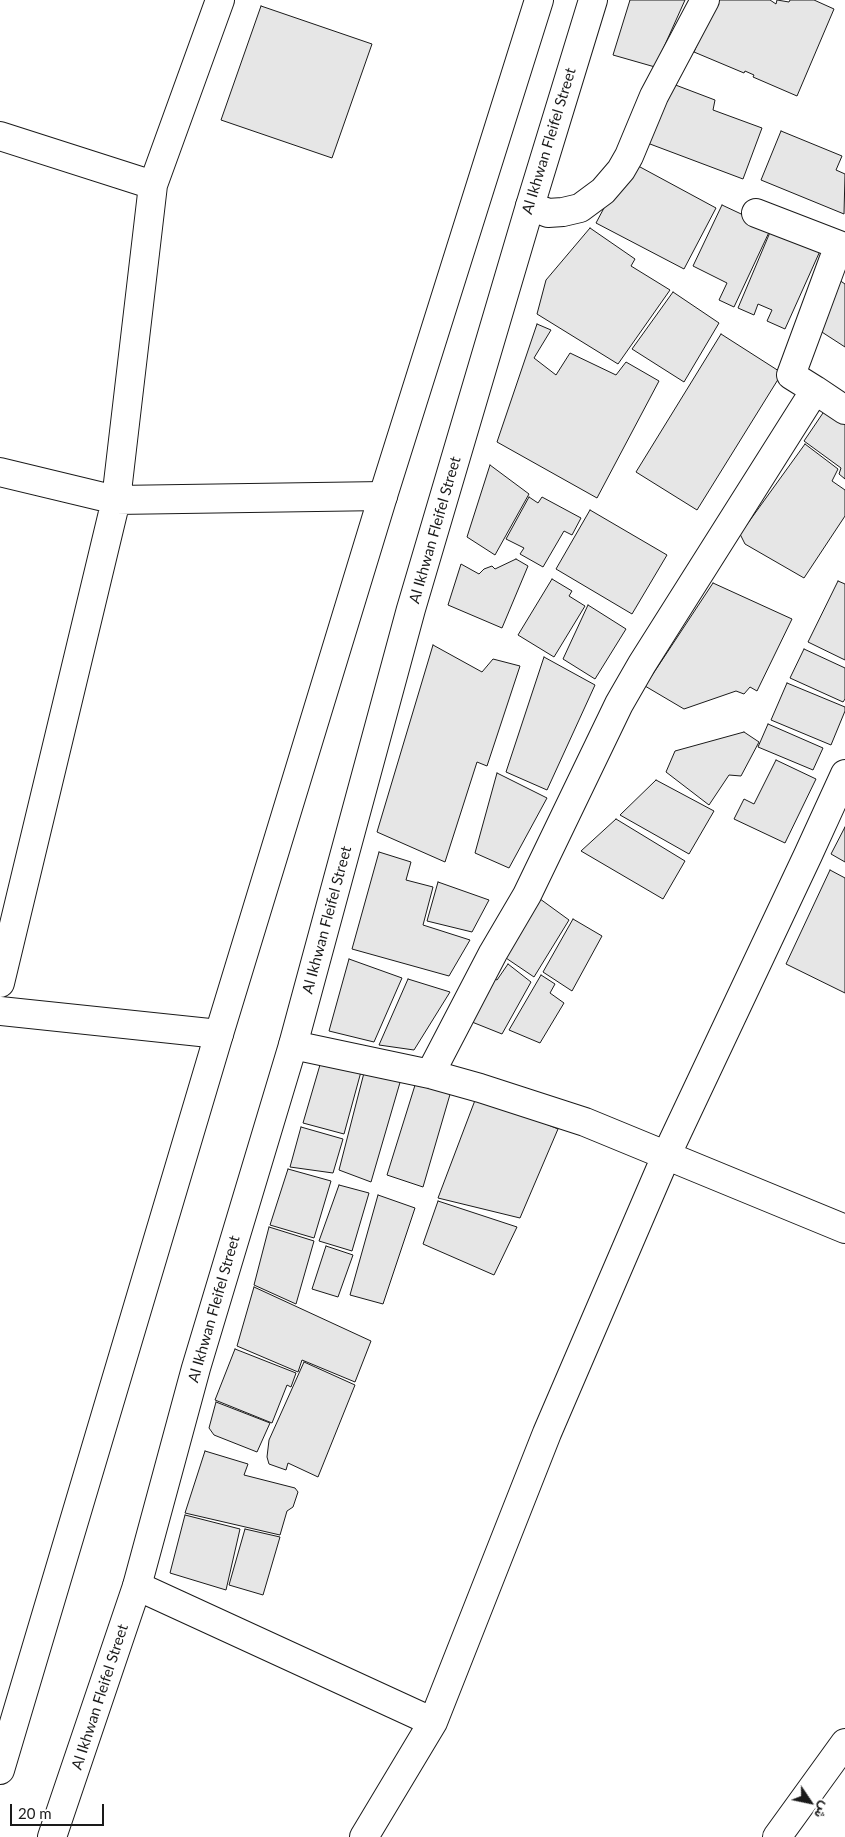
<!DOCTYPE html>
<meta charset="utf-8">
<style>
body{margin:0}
#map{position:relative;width:845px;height:1837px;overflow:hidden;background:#fff;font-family:Lato,Vazirmatn,sans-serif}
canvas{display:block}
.north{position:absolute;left:785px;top:1777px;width:50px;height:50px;-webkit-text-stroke:4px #fff;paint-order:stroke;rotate:124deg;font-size:14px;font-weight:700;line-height:20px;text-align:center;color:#1a1a1a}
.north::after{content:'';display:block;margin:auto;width:18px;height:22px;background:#1a1a1a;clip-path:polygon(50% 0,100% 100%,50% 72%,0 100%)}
.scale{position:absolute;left:10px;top:1804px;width:94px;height:22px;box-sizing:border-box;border:2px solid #1a1a1a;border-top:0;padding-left:6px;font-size:15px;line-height:18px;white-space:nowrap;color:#1a1a1a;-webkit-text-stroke:4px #fff;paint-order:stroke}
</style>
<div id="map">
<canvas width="845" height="1837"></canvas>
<div class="north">ش</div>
<div class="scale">20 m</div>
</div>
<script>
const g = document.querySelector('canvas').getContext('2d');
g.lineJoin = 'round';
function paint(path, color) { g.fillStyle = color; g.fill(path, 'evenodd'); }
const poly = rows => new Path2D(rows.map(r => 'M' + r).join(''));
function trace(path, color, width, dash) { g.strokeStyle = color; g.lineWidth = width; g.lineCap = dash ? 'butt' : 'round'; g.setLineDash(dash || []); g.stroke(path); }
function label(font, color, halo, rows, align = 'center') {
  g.font = font + ' Lato,sans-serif'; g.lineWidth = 4; g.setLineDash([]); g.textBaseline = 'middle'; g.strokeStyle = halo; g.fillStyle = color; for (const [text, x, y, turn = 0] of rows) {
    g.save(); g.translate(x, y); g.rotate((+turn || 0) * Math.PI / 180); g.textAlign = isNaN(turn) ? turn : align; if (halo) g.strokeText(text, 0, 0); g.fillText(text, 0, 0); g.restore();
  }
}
const building = poly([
 [630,0,685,0,655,67,613,55,630,0],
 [716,0,770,0,776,4,777,0,789,2,790,0,814,0,834,9,797,96,753,77,754,75,745,71,744,73,694,52,716,0],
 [261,6,372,44,332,158,221,120,261,6],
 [665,81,715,100,713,110,762,128,743,179,642,141,665,81],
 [781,131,842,156,836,170,845,174,844,214,761,180,781,131],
 [629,161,716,208,684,269,596,223,629,161],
 [722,205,771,228,734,307,719,300,727,283,693,266,722,205],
 [590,228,635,259,631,266,670,290,618,364,537,314,546,280,590,228],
 [771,230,820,251,785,329,767,321,772,310,758,304,754,315,738,308,771,230],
 [839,280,845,284,845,347,811,325,839,280],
 [673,292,719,323,684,382,632,349,673,292],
 [537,324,551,330,534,358,556,375,570,353,616,375,626,362,659,381,597,498,497,442,537,324],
 [721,334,782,373,697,510,636,472,721,334],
 [825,410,845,423,845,479,839,474,841,468,804,441,825,410],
 [805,444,838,469,832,481,845,490,845,516,804,578,745,544,740,534,805,444],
 [490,465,529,494,495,555,467,537,490,465],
 [529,497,538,503,542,497,581,518,572,535,564,531,543,567,520,554,524,548,506,539,529,497],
 [590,510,667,555,632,614,556,569,590,510],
 [516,559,528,566,502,628,448,605,461,564,479,574,484,569,492,566,495,569,516,559],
 [552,579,572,591,569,596,585,606,554,657,518,635,552,579],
 [838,581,845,584,845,660,808,642,838,581],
 [713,583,792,619,757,691,750,687,744,694,736,691,684,709,645,686,713,583],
 [588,605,626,629,595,679,563,659,588,605],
 [433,645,482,672,493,659,520,666,487,766,477,762,445,862,377,832,433,645],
 [804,649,845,668,845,699,843,702,790,678,804,649],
 [544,657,595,685,547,790,506,772,544,657],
 [787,683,845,707,845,711,831,745,771,720,787,683],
 [768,724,823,748,813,770,758,747,768,724],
 [744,732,759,742,741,776,729,775,709,805,666,772,675,751,744,732],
 [776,760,816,779,785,843,734,819,744,799,754,804,776,760],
 [497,773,547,798,509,868,475,853,497,773],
 [656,780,714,811,689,854,620,815,656,780],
 [616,819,685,861,663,899,581,851,616,819],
 [845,827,845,862,831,854,845,827],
 [379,852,411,862,406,880,433,887,423,925,470,940,449,976,352,949,379,852],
 [830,870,845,878,845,993,786,964,830,870],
 [438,882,489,900,472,932,427,921,438,882],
 [536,896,569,920,534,977,503,956,536,896],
 [573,919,602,936,572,991,543,972,573,919],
 [349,959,402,978,374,1042,329,1031,349,959],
 [508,964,531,982,502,1034,467,1020,488,976,497,980,508,964],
 [541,975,555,984,550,993,564,1003,540,1043,509,1030,541,975],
 [408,979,450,992,414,1050,379,1045,408,979],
 [322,1058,362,1068,344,1134,303,1123,322,1058],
 [365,1069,401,1079,371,1182,339,1170,365,1069],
 [416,1082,451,1091,423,1187,387,1175,416,1082],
 [477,1095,558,1129,520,1218,438,1198,477,1095],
 [301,1127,343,1139,333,1173,290,1167,301,1127],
 [288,1169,331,1181,314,1238,270,1225,288,1169],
 [339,1185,369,1193,352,1251,319,1241,339,1185],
 [378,1195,415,1208,383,1304,350,1295,378,1195],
 [438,1201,517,1227,494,1275,423,1244,438,1201],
 [269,1227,314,1241,296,1304,254,1285,269,1227],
 [326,1246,353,1255,338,1297,312,1289,326,1246],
 [254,1287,371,1341,355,1382,302,1360,298,1372,237,1346,254,1287],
 [235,1349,296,1373,291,1387,287,1385,272,1423,215,1400,235,1349],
 [304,1362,355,1385,318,1477,288,1463,286,1470,269,1464,267,1457,269,1440,304,1362],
 [216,1402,270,1423,257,1452,214,1435,209,1428,216,1402],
 [205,1451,248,1464,244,1475,295,1488,298,1492,293,1507,287,1511,280,1535,185,1513,205,1451],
 [185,1515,240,1529,226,1590,170,1573,185,1515],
 [245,1529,280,1537,263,1595,229,1585,245,1529]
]);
const street = poly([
 [0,136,153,185],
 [530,206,548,213,563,212,580,208,603,191,621,170,629,156,654,96,705,0],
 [756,213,839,245,791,375,815,390],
 [0,472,116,500,383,496],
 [0,983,116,500,153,185,220,0],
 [0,1011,219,1034],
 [293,1045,430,1074,480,1088,585,1122,845,1229],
 [430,1074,493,953,527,895,619,704,642,664,815,390,845,410],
 [137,1586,433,1722],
 [364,1837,433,1722,547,1433,666,1156,808,855,845,774],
 [777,1837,845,1743]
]);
const primary = poly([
 [0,1770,219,1034,383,496,539,0],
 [52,1837,137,1586,196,1368,293,1045,411,609,530,206,593,0]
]);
const streetNames = [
 ["Al Ikhwan Fleifel Street",549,141,-73],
 ["Al Ikhwan Fleifel Street",435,530,-74],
 ["Al Ikhwan Fleifel Street",327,920,-75],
 ["Al Ikhwan Fleifel Street",214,1309,-74],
 ["Al Ikhwan Fleifel Street",100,1697,-72]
];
paint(building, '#e6e6e6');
trace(building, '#1a1a1a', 1);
trace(street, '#1a1a1a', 30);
trace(primary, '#1a1a1a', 30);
trace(street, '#fff', 28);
trace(primary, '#fff', 28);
label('15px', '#1a1a1a', '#fff', streetNames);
</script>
